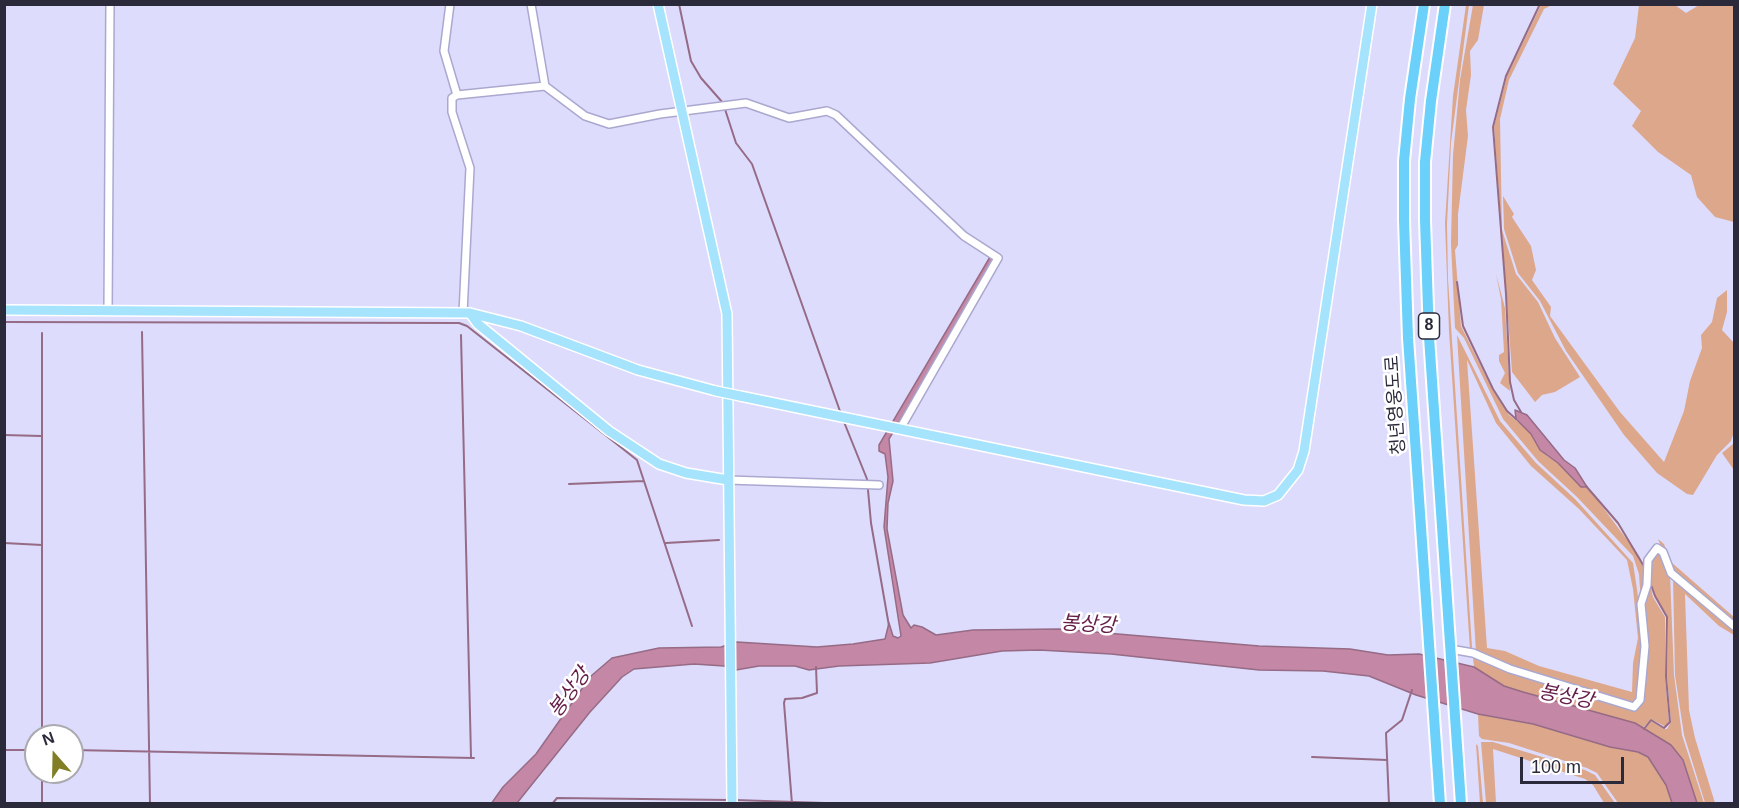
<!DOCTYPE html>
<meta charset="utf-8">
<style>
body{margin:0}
#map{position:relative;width:1739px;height:808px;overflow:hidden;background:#dddcfd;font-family:Arial,sans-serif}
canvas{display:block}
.frame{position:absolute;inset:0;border:6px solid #2b2a3a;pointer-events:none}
.north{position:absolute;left:24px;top:724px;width:60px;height:60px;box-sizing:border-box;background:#fff;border:2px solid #aaaab0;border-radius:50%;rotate:340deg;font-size:16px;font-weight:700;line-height:24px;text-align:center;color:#2b2a3a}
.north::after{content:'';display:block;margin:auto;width:21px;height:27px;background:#817e25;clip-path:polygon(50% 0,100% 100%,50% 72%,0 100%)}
.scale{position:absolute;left:1520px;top:757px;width:104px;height:27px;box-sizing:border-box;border:3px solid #2b2a3a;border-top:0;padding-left:8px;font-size:18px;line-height:21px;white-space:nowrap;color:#2b2a3a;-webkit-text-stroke:4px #fff;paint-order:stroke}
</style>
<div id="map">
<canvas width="1739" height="808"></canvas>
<div class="frame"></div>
<div class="north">N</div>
<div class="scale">100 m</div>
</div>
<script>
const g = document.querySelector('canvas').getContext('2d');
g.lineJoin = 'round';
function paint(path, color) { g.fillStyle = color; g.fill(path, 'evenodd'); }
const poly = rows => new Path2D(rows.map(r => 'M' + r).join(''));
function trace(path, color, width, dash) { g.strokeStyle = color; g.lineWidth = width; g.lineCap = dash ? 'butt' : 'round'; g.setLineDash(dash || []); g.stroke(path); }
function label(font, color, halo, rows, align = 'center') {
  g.font = font + ' Arial,"Noto Sans KR",sans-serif'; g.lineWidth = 5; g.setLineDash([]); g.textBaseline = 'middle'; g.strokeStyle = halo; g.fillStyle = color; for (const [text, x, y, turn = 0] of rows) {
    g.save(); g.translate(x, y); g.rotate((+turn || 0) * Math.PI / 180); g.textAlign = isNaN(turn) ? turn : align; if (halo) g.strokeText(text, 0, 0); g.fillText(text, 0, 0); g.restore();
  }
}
const green = poly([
 [1466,5,1469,5,1451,143,1447,224,1448,279,1472,647,1470,650,1449,331,1445,223,1453,96],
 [1473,5,1484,5,1478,40,1470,51,1471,75,1466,110,1468,136,1458,214,1458,245,1455,250,1461,326,1492,389,1509,415,1527,429,1547,456,1558,463,1581,487,1587,488,1593,494,1639,556,1646,573,1641,603,1639,574,1633,556,1577,497,1538,461,1503,419,1464,338,1455,328,1451,243,1453,155,1460,80],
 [1541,5,1552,5,1544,9,1509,80,1500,119,1502,230,1516,274,1538,302,1555,338,1580,377,1555,392,1542,395,1535,402,1512,372,1494,127,1507,76],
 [1639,5,1675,5,1686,13,1699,5,1734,5,1734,222,1715,217,1697,197,1691,175,1658,152,1632,126,1641,111,1613,84,1635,38],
 [1503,196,1514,214,1512,217,1531,246,1536,270,1532,280,1551,307,1550,316,1620,412,1664,462,1684,411,1690,381,1702,348,1701,335,1712,322,1717,298,1727,290,1727,312,1722,330,1734,343,1733,435,1731,441,1717,455,1693,495,1687,494,1657,473,1624,435,1566,351,1540,301,1518,273,1504,229],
 [1496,274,1505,308,1510,391,1500,383,1505,373,1499,361,1499,355,1504,352,1501,299],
 [1457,335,1500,421,1536,463,1575,499,1633,563,1644,636,1640,694,1634,706,1510,668,1476,653],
 [1467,360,1496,423,1531,466,1579,509,1627,560,1633,589,1638,638,1633,663,1632,692,1539,666,1505,651,1487,648],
 [1733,444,1734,445,1734,470,1722,453],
 [1658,539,1664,544,1671,562,1734,617,1734,625,1672,573],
 [1654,552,1661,553,1665,567,1670,574,1674,675,1682,735,1704,803,1697,803,1683,760,1671,745,1645,729,1651,721,1664,729,1667,729,1671,722,1667,677,1668,617,1655,596,1650,578,1649,566],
 [1673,578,1734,627,1734,635,1719,626,1685,594,1689,710,1695,738,1715,803,1705,803,1684,735,1675,675],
 [1650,584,1653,597,1665,617,1665,677,1669,722,1666,727,1651,719,1643,728,1586,709,1523,692,1504,686,1474,667,1473,657,1629,709,1642,700,1644,606],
 [1478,714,1533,724,1610,747,1638,752,1648,757,1667,785,1672,803,1618,803,1597,773,1587,768,1509,743,1482,739,1479,736],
 [1481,742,1493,742,1585,770,1595,775,1615,803,1604,803,1593,785,1585,779,1493,749,1496,803,1486,803],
 [1476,744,1478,746,1483,803,1480,803]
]);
const water = poly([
 [990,257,995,260,889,439,893,481,888,503,887,529,903,615,911,628,914,625,922,627,936,635,973,630,1059,629,1259,646,1350,649,1388,655,1419,654,1474,667,1504,686,1523,692,1635,723,1671,745,1683,760,1697,803,1672,803,1666,785,1648,757,1638,752,1610,747,1533,724,1478,714,1416,695,1369,676,1323,671,1259,670,1111,654,1039,650,1002,651,930,663,839,666,809,670,795,666,759,666,736,670,724,666,694,664,634,669,622,677,590,712,517,803,491,804,503,787,536,754,591,676,612,658,659,648,721,647,737,642,817,647,853,644,885,639,889,623,893,636,898,638,901,636,884,527,888,477,885,454,879,451,879,445,990,257],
 [1515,410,1527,415,1564,460,1575,468,1587,487,1581,487,1558,463,1540,450,1531,434,1516,419,1515,410]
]);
const stream = poly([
 [679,4,691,61,701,78,723,103,736,143,752,164,841,414],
 [1457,282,1463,326,1493,389,1507,411,1516,419],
 [4,322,459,323,467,326,637,460,692,626],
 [142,332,150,804],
 [42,333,42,736],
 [461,335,471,757],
 [1521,412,1514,400,1510,382,1506,294,1493,127,1506,76,1540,4],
 [844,422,867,479,871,523,889,626],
 [4,435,41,436],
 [569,484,644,481],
 [1586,486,1618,523,1645,568],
 [4,543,42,545],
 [666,543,719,540],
 [1644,729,1651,720,1664,728,1670,722,1666,677,1667,617,1655,596,1650,582],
 [4,750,36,750],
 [72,750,474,758],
 [1312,757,1387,760],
 [735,800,855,804],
 [42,804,42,772],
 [552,804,557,798,729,800],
 [792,804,784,703,785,699,802,698,817,693,816,667],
 [1389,804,1386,733,1402,720,1412,690]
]);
const minor = poly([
 [450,4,444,51,457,95],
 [531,4,545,86,585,116,609,124,660,114,746,103,789,118,827,111,836,115,964,236,998,258,900,429],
 [108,311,110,4],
 [463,313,470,168,452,112,452,98,457,95,545,86],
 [728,480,879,485],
 [1450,649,1473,653,1510,669,1634,707,1640,700,1645,646,1641,604,1647,585,1648,560,1657,548,1663,552,1671,573,1734,626]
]);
const major = poly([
 [658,4,727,314,732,804],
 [4,310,470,313,521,326,638,370,716,391],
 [470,313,478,324,609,431,659,464,686,473,728,480],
 [740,396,1244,500,1264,501,1278,495,1298,470,1304,451,1372,4]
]);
const highway = poly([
 [1424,4,1410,99,1404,161,1404,220,1408,338,1440,804],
 [1445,4,1431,101,1425,162,1425,220,1429,337,1461,804]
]);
const majorBridge = poly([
 [716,391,740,396]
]);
const shields = [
 [1429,326,21]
];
const shieldNames = [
 ["8",1429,326]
];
const streetNames = [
 ["청년영웅도로",1396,405,-94]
];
const waterNames = [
 ["봉상강",1088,625,3],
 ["봉상강",570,693,-54],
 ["봉상강",1566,697,11]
];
paint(green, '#dda78c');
paint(water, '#c487a6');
trace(water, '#966b86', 1.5);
trace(stream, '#966b86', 2);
trace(minor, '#aaa8cf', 10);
trace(major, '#fff', 12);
trace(highway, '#fff', 14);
trace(minor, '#fff', 7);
trace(major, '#a6e3fc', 9);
trace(highway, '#6bd1fa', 10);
trace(majorBridge, '#fff', 12, []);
trace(majorBridge, '#a6e3fc', 9);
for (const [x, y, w] of shields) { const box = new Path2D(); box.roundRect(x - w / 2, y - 13, w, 26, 4.5); g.fillStyle = '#fff'; g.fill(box); trace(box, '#2b2a3a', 1.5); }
label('bold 16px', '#2b2a3a', null, shieldNames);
label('18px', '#2b2a3a', '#fff', streetNames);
label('italic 20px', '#651d48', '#fff', waterNames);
</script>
